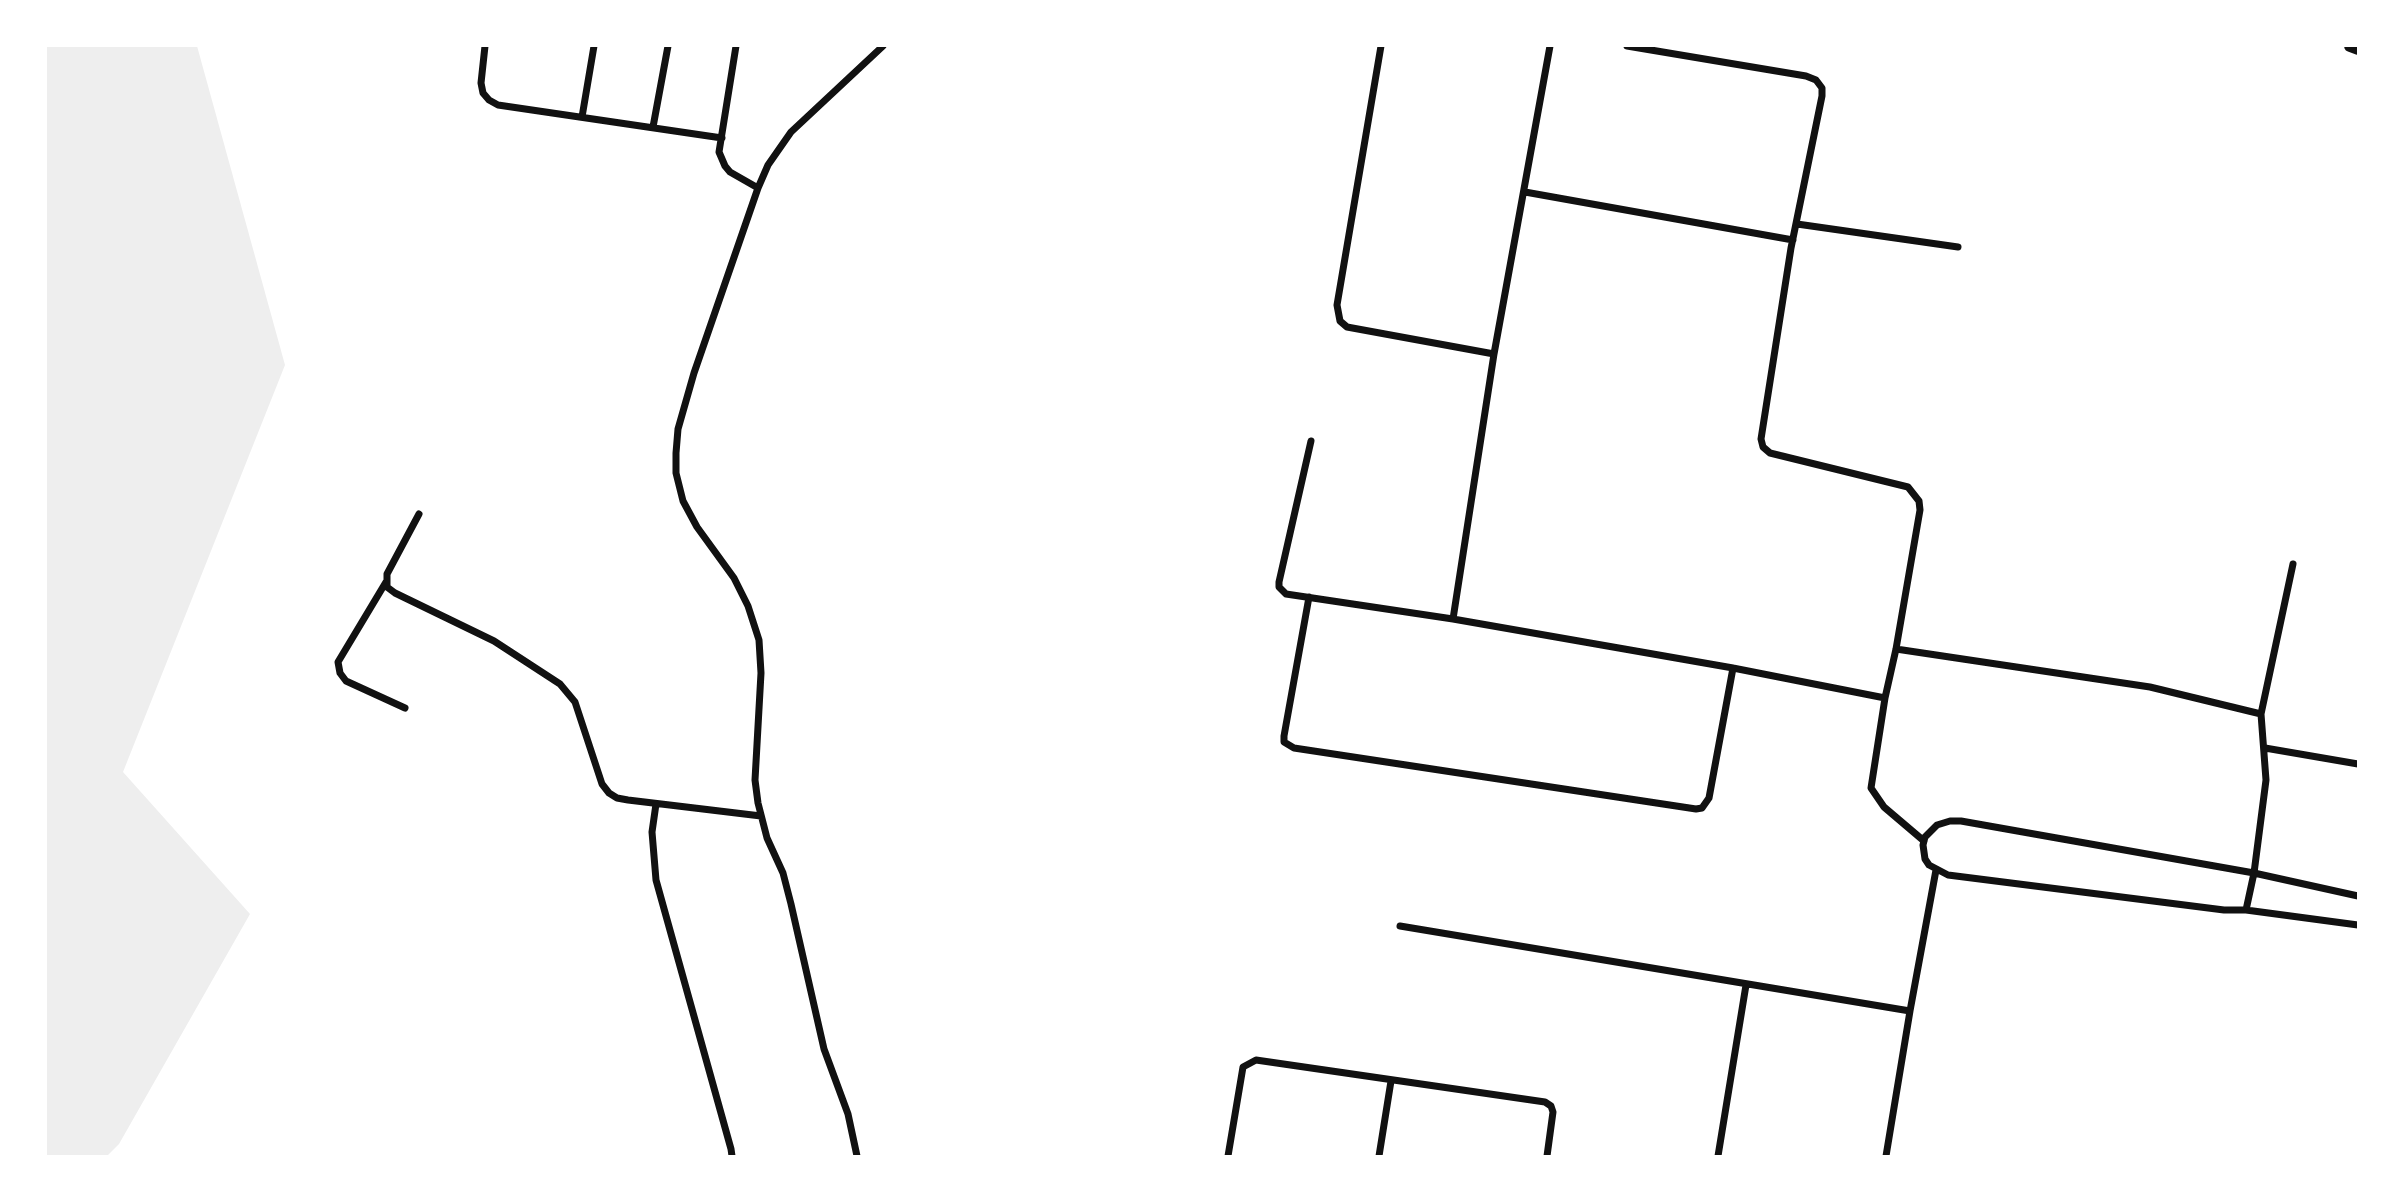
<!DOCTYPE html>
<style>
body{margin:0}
#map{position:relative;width:2404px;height:1202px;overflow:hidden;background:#fff;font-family:"PT Serif",serif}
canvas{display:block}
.frame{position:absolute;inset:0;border:47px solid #fff;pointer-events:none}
</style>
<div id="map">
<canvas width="2404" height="1202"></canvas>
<div class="frame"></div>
</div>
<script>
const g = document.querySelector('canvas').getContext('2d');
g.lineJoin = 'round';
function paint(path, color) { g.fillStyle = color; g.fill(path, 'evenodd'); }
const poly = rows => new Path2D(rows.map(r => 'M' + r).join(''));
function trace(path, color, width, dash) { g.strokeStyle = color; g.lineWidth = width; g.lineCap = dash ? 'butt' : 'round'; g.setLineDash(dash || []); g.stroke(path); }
const green = poly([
 [46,46,197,46,285,365,123,772,250,914,119,1144,107,1156,46,1156]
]);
const minor = poly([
 [485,46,481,83,483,93,489,100,498,105,722,138],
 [736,46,719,152,725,166,730,172,758,188],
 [1381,46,1337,305,1340,321,1347,327,1494,354],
 [1627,46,1806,76,1816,80,1822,88,1822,96,1791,248,1761,439,1763,447,1770,453,1908,487,1919,501,1920,510,1896,649,1885,698,1871,788,1884,807,1924,841],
 [582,117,594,46],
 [653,127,668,46],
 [1525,192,1793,240],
 [1797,224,1958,247],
 [1311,441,1279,582,1279,587,1286,594,1453,619,1733,668,1885,698],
 [419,514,387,574,387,587,395,593,494,641,560,684,575,702,602,784,609,793,617,798,628,800,761,816],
 [386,582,338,662,340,673,346,681,405,708],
 [1309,597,1284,736,1284,742,1294,748,1696,809,1702,808,1709,798,1733,668],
 [1453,619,1494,354,1550,46],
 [1896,649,2150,687,2261,714],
 [2265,748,2358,764],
 [656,804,652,832,656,880,731,1149,732,1156],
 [2358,896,2254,873,1961,821,1950,821,1937,825,1925,837,1923,845,1925,859,1929,865,1948,875,2224,910,2246,910,2358,925],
 [2246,910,2254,873,2266,780,2261,714,2293,564],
 [1400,926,1910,1011],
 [857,1156,848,1114,824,1049,791,904,783,873,767,838,758,803,755,780,761,673,759,640,748,606,734,578,697,527,683,501,676,473,676,453,678,429,694,373,758,188,768,165,791,132,883,46],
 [1228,1156,1243,1067,1256,1060,1545,1102,1551,1106,1553,1112,1547,1156],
 [1379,1156,1391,1081],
 [1718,1156,1746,985],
 [1886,1156,1910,1011,1936,870]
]);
const tertiary = poly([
 [2350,46,2358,49]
]);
paint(green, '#eee');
trace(minor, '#111', 7);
trace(tertiary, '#111', 12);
</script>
